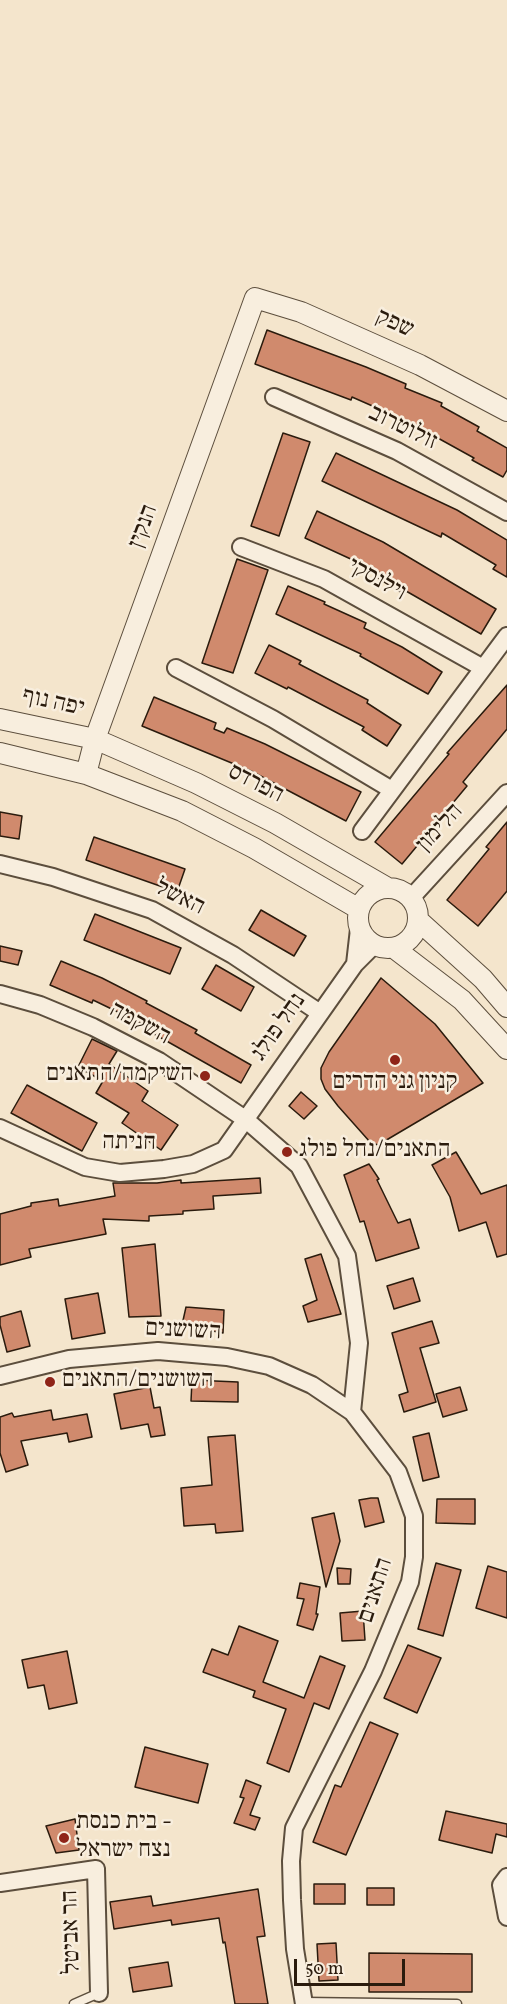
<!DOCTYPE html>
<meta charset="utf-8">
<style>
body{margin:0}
#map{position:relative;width:507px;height:2004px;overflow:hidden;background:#f4e5cc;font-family:Vollkorn,serif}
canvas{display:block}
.scale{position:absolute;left:294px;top:1959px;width:111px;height:27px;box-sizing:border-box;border:3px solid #2a1b0d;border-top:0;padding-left:8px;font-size:18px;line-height:21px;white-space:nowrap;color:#2a1b0d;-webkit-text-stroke:4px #f8eede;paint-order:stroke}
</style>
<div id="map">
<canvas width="507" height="2004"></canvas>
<div class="scale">50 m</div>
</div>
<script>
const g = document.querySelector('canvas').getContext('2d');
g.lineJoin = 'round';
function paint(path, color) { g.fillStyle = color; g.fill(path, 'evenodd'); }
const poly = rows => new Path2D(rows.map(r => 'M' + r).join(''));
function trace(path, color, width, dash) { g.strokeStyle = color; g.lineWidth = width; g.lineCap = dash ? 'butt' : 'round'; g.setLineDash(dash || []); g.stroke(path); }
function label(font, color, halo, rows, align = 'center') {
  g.font = font + ' Vollkorn,"Frank Ruhl Libre",serif'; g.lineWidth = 5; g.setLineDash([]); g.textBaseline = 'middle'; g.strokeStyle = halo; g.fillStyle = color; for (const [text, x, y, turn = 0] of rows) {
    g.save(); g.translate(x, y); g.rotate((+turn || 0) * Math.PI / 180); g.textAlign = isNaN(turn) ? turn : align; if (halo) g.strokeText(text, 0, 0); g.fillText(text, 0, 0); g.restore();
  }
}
const building = poly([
 [267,330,366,367,406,384,405,388,442,403,441,406,479,427,477,431,507,448,507,470,503,477,472,460,474,458,436,437,437,436,401,421,402,419,352,397,351,400,255,364,267,330],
 [283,433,310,442,279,536,251,526,283,433],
 [336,453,457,510,507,540,507,577,493,569,496,565,442,533,441,537,322,481,336,453],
 [317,511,383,542,496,609,481,634,406,591,404,594,376,577,379,572,305,538,317,511],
 [237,559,268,570,233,673,202,663,237,559],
 [288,586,325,602,324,604,366,623,364,628,402,647,442,672,428,694,360,656,361,654,276,614,288,586],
 [269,645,301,661,299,664,368,700,367,703,401,725,387,746,362,730,364,727,288,687,287,689,255,673,269,645],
 [507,685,507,729,463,782,467,786,402,864,375,842,449,754,447,753,507,685],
 [154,697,216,723,214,729,224,733,227,728,265,744,361,792,346,821,251,771,142,726,154,697],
 [0,812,22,816,19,839,0,836,0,812],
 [507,822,507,891,478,926,447,900,489,849,486,847,507,822],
 [94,837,185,869,177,892,86,860,94,837],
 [261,910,306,936,294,956,249,930,261,910],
 [95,914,181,948,170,974,84,940,95,914],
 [0,946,22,951,18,965,0,961,0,946],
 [61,961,102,978,147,1001,146,1003,197,1030,195,1033,251,1065,241,1083,147,1030,149,1027,93,1000,92,1003,50,985,61,961],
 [216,965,254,987,241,1011,202,989,216,965],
 [381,978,435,1024,483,1083,378,1145,370,1142,338,1106,325,1089,321,1079,321,1068,329,1052,381,978],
 [92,1039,117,1051,109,1064,148,1091,142,1101,178,1125,161,1150,122,1123,129,1113,96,1093,103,1081,78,1067,92,1039],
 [27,1085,97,1123,82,1151,11,1113,27,1085],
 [301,1092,317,1106,304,1119,289,1106,301,1092],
 [456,1152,481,1194,507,1185,507,1254,497,1257,486,1222,459,1231,450,1197,432,1165,456,1152],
 [369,1164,379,1179,377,1180,398,1223,410,1219,419,1248,376,1261,364,1221,360,1222,344,1175,369,1164],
 [260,1178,261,1193,213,1196,214,1209,183,1211,183,1214,149,1216,149,1221,103,1219,106,1234,29,1249,31,1257,0,1265,0,1214,31,1206,31,1203,58,1199,59,1206,115,1196,113,1183,157,1183,181,1180,181,1183,260,1178],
 [155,1244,161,1316,129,1317,122,1248,155,1244],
 [321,1254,341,1314,308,1322,303,1306,317,1300,305,1259,321,1254],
 [413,1278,420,1301,394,1309,387,1286,413,1278],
 [98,1293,105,1333,72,1339,65,1299,98,1293],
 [186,1307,224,1310,223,1333,182,1325,186,1307],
 [21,1311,30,1346,7,1352,0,1325,0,1317,21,1311],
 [432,1321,439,1343,420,1348,436,1402,404,1412,399,1395,408,1392,392,1333,432,1321],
 [192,1380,238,1382,238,1402,191,1401,192,1380],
 [150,1387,154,1408,160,1407,165,1435,151,1437,148,1424,121,1429,114,1394,150,1387],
 [460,1387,467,1410,443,1417,436,1394,460,1387],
 [51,1410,53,1420,87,1414,92,1437,69,1442,67,1433,21,1441,28,1465,6,1472,0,1453,0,1417,12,1413,14,1417,51,1410],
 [429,1433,439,1477,423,1481,413,1437,429,1433],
 [235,1435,243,1531,216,1533,215,1524,184,1526,181,1488,212,1485,208,1437,235,1435],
 [371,1498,378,1498,384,1522,365,1527,359,1500,371,1498],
 [437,1499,475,1499,475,1524,436,1523,437,1499],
 [334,1513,340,1541,326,1587,312,1518,334,1513],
 [436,1563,461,1570,443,1636,418,1629,436,1563],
 [488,1566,507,1572,507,1618,476,1608,488,1566],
 [337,1568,351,1569,350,1584,338,1584,337,1568],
 [300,1583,320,1587,316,1614,318,1614,313,1630,297,1625,304,1599,297,1598,300,1583],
 [363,1611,365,1640,342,1641,340,1613,363,1611],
 [239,1626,278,1641,263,1682,304,1698,320,1656,345,1666,329,1709,314,1703,289,1772,267,1763,286,1709,253,1697,255,1691,203,1672,212,1649,228,1655,239,1626],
 [408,1645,441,1658,417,1713,384,1698,408,1645],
 [67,1651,77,1703,49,1709,44,1685,28,1688,22,1660,67,1651],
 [370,1722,398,1734,346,1855,313,1842,335,1785,341,1787,370,1722],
 [145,1747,208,1764,198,1803,135,1787,145,1747],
 [246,1780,261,1786,250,1815,260,1818,255,1830,234,1823,244,1798,240,1797,246,1780],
 [446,1811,507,1824,507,1837,496,1834,492,1853,439,1840,446,1811],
 [75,1819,79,1850,56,1853,46,1826,75,1819],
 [314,1884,345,1884,345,1904,314,1904,314,1884],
 [367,1888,394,1888,394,1905,367,1905,367,1888],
 [258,1889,265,1936,257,1937,268,2004,235,2004,225,1942,223,1943,219,1918,172,1925,171,1920,114,1929,110,1902,151,1896,153,1906,258,1889],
 [336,1943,338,1980,319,1981,317,1944,336,1943],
 [369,1953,472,1954,472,1992,369,1992,369,1953],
 [168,1962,172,1986,133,1992,129,1968,168,1962]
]);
const service = poly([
 [304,2002,457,2004],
 [74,2004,99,1993]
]);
const minor = poly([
 [274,397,397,451,507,512],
 [241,547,324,579,483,668],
 [176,668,273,719,392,790],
 [362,831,507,636],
 [0,864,53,877,152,910,233,955,320,1013],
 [411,898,507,793],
 [355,964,359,929],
 [0,994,40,1005,93,1027,159,1061,245,1119,299,1166,347,1256,359,1343,352,1412],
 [0,1128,85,1167,120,1173,164,1169,193,1164,224,1150,355,964,374,945],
 [0,1376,69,1359,158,1351,227,1357,269,1366,312,1385,352,1412,398,1472,414,1516,414,1557,410,1582,373,1671,294,1828,291,1861,292,1900,295,1949,304,2004],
 [507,1877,501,1885,507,1917],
 [0,1883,96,1869,99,1993]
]);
const tertiary = poly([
 [0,719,95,739,196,783,275,823,386,887],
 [0,753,86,774,182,811,254,848,359,909],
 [86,774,95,739,255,298,301,312,420,365,507,411],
 '358 918a30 30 0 1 1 60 0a30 30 0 1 1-60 0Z',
 [419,921,483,979,507,1007],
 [394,948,462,1000,507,1049]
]);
const markers = [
 [395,1060,6,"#8f2418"],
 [205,1076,6,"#8f2418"],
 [287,1152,6,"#8f2418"],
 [50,1382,6,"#8f2418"],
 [64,1838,6,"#8f2418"]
];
const streetNames = [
 ["שפק",394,325,24],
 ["זולוטרוב",402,429,26],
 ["הנקין",145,527,-70],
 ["וילנסקי",376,581,29],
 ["יפה נוף",53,704,12],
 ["הפרדס",255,785,27],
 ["הלימון",441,829,-47],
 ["האשל",179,899,26],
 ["השקמה",139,1025,28],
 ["נחל פולג",280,1028,-55],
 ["חניתה",129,1144,1],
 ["השושנים",183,1332,3],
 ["התאנים",377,1591,-72],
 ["הר אביטל",73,1932,-92]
];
const poiNames = [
 ["השיקמה/התאנים",193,1076,"right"],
 ["קניון גני הדרים",395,1084,"center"],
 ["התאנים/נחל פולג",299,1152],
 ["השושנים/התאנים",62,1382],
 ["בית כנסת -",76,1824],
 ["נצח ישראל",76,1852]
];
paint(building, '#d08a6d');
trace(building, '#2a1b0d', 1.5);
trace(service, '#5c4e3d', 11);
trace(minor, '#5c4e3d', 20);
trace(tertiary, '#5c4e3d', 22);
trace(service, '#f8eede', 8);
trace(minor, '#f8eede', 16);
trace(tertiary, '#f8eede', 20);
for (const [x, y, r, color] of markers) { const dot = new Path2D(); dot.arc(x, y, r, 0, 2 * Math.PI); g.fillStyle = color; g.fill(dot); trace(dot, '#f8eede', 2); }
label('24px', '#2a1b0d', '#f8eede', streetNames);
label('24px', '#2a1b0d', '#f8eede', poiNames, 'left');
</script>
